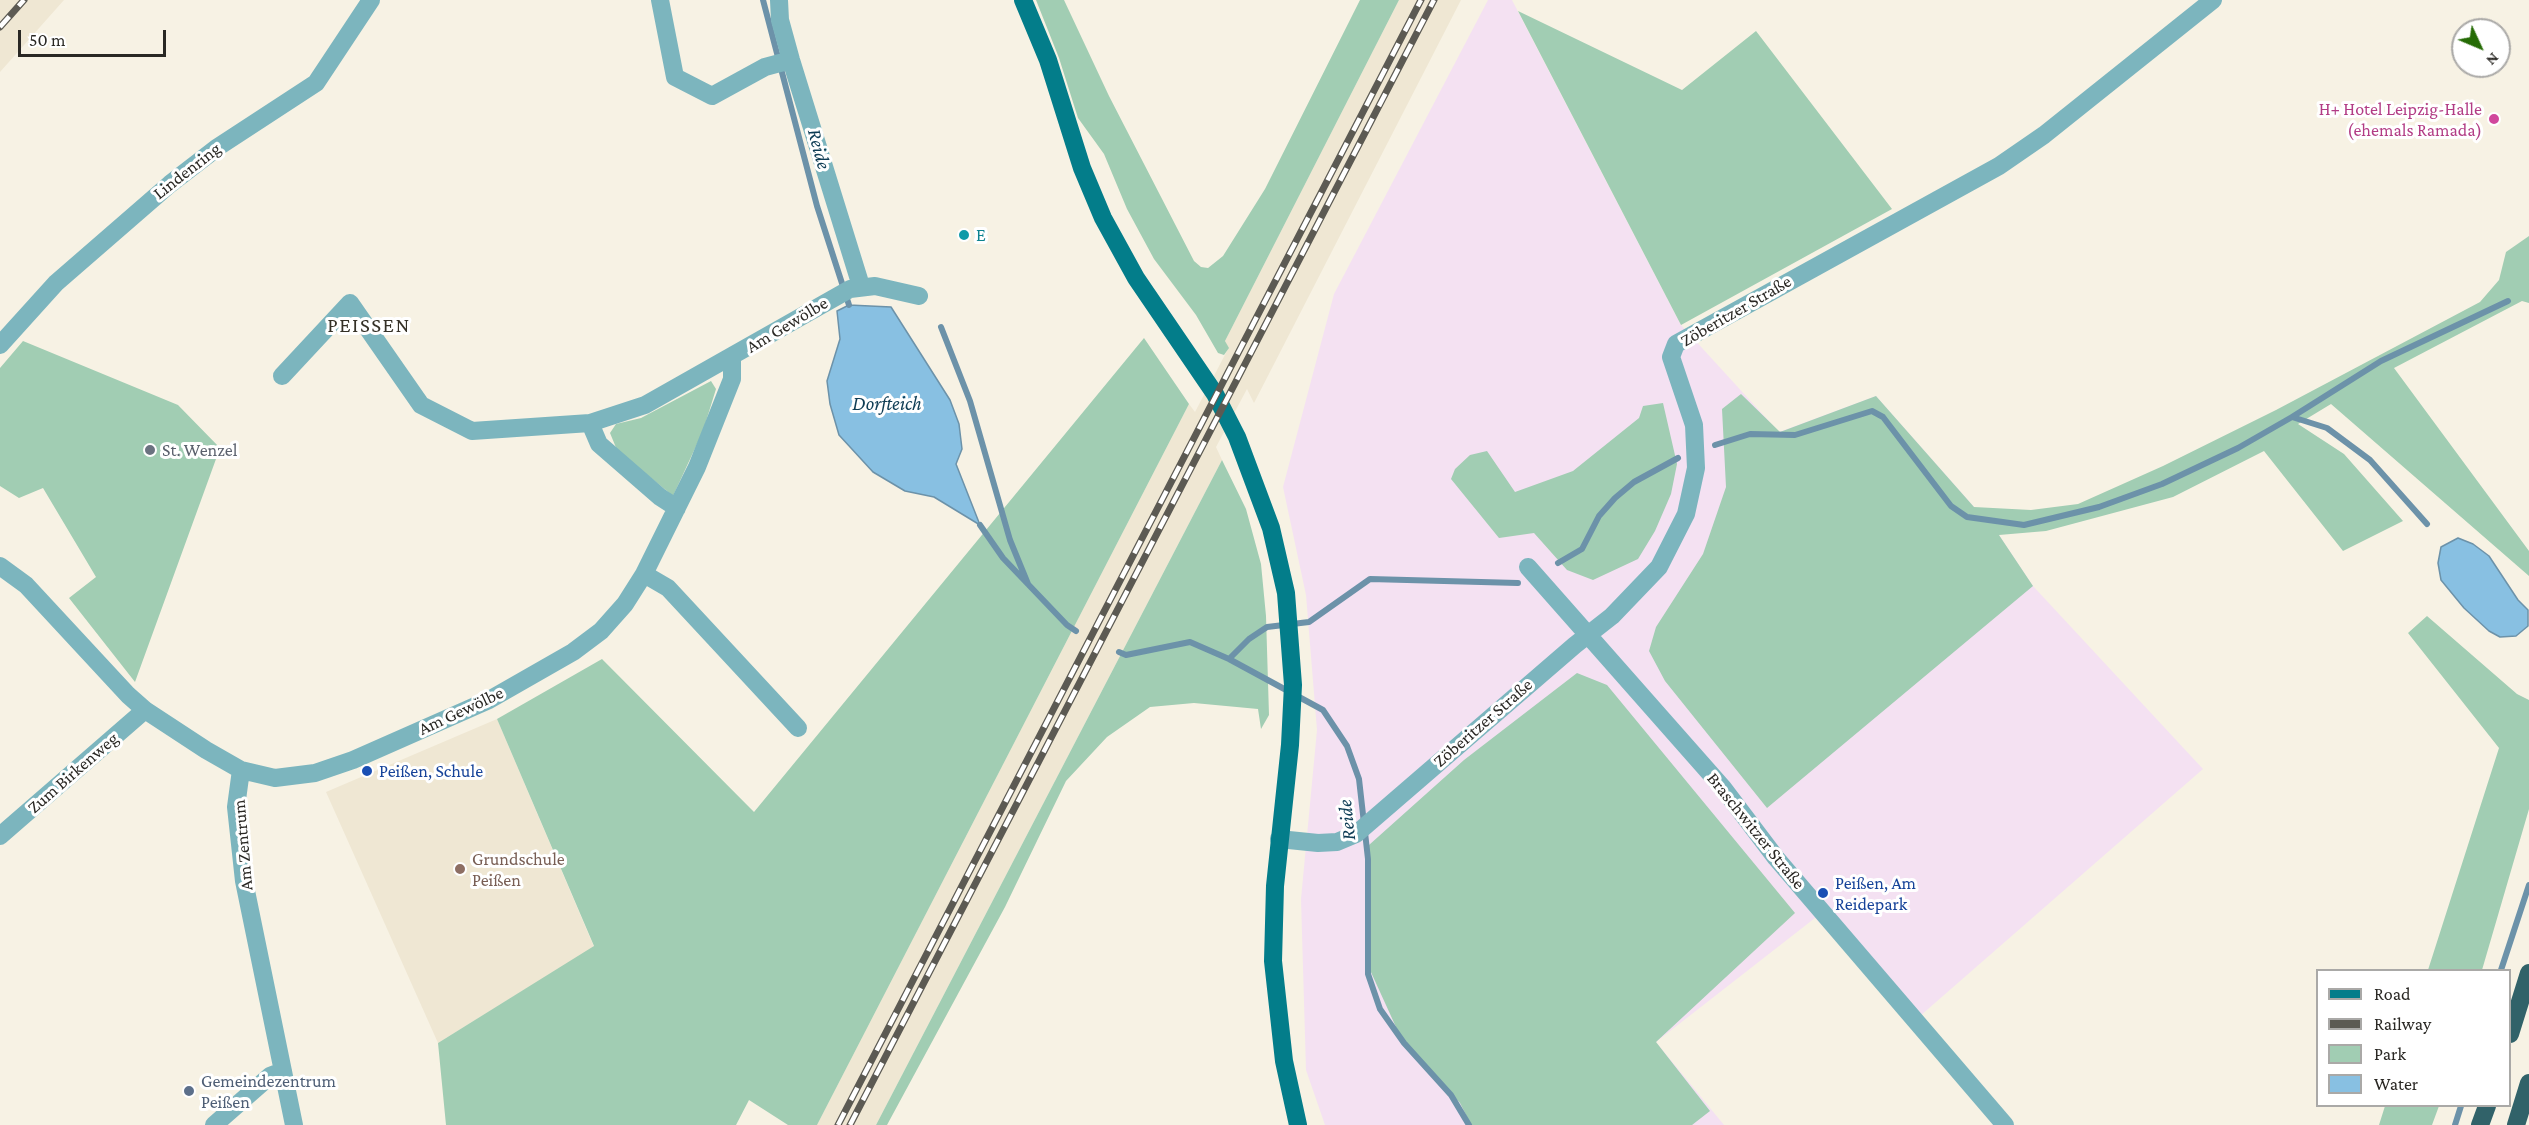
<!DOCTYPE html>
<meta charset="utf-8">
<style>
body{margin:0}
#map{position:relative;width:2529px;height:1125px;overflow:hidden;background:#f7f2e4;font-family:"Crimson Pro",serif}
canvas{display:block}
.legend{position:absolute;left:2316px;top:969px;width:195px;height:138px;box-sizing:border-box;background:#fff;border:2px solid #aaa9a7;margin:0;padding:8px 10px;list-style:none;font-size:18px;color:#2a2824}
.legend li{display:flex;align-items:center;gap:12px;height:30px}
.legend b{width:30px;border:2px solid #aaa9a7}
.north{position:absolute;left:2451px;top:18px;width:60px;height:60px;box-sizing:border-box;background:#fff;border:2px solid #aaa9a7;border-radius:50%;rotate:134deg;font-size:16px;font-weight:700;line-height:24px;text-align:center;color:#2a2824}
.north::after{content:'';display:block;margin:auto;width:21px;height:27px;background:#256b05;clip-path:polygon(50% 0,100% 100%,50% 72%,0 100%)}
.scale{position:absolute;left:18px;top:30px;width:148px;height:27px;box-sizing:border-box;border:3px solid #2a2824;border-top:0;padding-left:8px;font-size:18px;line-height:21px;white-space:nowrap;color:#2a2824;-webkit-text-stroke:4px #fff;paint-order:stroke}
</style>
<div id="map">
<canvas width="2529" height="1125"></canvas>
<ul class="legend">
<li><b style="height:8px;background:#037d8a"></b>Road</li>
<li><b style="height:8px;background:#5c5a53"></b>Railway</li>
<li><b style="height:16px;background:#a1cdb3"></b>Park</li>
<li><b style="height:16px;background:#88c0e2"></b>Water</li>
</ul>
<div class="north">N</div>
<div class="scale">50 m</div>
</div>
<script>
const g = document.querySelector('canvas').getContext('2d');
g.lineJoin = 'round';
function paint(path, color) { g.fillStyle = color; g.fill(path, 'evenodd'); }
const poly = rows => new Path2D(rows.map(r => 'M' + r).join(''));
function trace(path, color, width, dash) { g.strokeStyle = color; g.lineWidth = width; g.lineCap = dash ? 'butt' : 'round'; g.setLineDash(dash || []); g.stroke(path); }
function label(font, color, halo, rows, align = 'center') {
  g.font = font + ' "Crimson Pro",serif'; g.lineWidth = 6; g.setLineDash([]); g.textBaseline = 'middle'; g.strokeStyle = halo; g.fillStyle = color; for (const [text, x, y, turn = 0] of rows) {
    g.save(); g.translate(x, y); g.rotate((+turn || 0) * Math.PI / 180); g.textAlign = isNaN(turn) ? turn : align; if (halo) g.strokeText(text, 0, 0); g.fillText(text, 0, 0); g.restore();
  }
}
const commercial = poly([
 [1488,0,1512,0,1681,325,1779,432,1876,396,1999,535,2033,586,2203,769,1912,1023,1815,918,1656,1042,1724,1125,1325,1125,1306,1070,1301,899,1317,730,1306,595,1283,487,1334,294]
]);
const built = poly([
 [0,0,64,0,0,72],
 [1399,0,1461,0,1254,403,1247,389,1216,447,1222,460,876,1125,817,1125,1189,404,1195,412,1228,349,1225,341],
 [497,719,594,947,438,1043,326,792]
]);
const green = poly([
 [1036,0,1064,0,1109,96,1194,261,1201,267,1208,268,1223,256,1265,189,1360,0,1399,0,1225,341,1229,348,1224,355,1218,353,1196,315,1154,259,1127,209,1104,154,1078,118,1059,58],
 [1518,11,1682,90,1756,31,1892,209,1681,325],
 [2529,236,2529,303,2522,301,2394,368,2529,551,2529,576,2331,404,2298,424,2344,454,2403,521,2343,551,2264,451,2173,497,2046,531,1999,535,2033,586,1767,808,1665,681,1649,651,1656,627,1703,554,1726,487,1722,409,1741,394,1780,432,1876,396,1974,507,2031,510,2078,504,2163,466,2276,410,2480,302,2499,280,2506,252],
 [1144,338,1189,404,817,1125,788,1125,749,1100,736,1125,446,1125,438,1043,594,946,497,719,602,659,754,812],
 [23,341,178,405,220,448,135,682,69,598,96,577,43,488,19,498,0,486,0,368],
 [711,381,716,389,703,431,673,496,617,450,610,433,616,424,641,418],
 [1663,403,1677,464,1671,494,1655,531,1638,559,1593,580,1567,570,1534,533,1499,538,1451,479,1455,469,1470,455,1487,451,1515,492,1573,471,1639,418,1643,406],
 [1222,460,1246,509,1261,564,1266,616,1269,715,1261,729,1258,709,1194,703,1150,707,1107,737,1066,781,1005,907,887,1125,876,1125],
 [2427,616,2517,694,2529,700,2529,809,2482,970,2428,970,2499,748,2408,633],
 [1577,673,1607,685,1795,913,1656,1042,1710,1111,1692,1125,1471,1125,1460,1103,1401,1038,1370,970,1369,845,1464,760],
 [2385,1106,2439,1106,2432,1125,2379,1125]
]);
const water = poly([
 [849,305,891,307,950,400,959,424,962,449,956,464,980,525,934,497,905,491,873,472,839,435,830,404,827,381,840,339,837,311,849,305],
 [2458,538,2473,544,2489,556,2518,600,2528,610,2528,626,2516,636,2500,637,2489,631,2464,608,2441,580,2438,563,2441,547,2458,538]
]);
const stream = poly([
 [763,0,817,206,849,305],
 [941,327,970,401,1010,540,1028,584],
 [2292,417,2381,361,2508,301],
 [1715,445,1750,434,1795,435,1872,411,1883,417,1951,506,1967,517,2024,525,2099,507,2162,484,2238,448,2292,417,2327,428,2370,460,2427,524],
 [980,525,1003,558,1067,625,1076,631],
 [1558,563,1582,549,1599,516,1615,498,1634,482,1678,458],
 [1119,652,1126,655,1190,642,1229,659,1323,710,1347,746,1359,779,1368,859,1368,974,1380,1009,1404,1043,1451,1095,1469,1125],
 [1229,659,1249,639,1267,627,1309,622,1370,579,1518,583],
 [2501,970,2529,885],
 [2455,1125,2461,1106]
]);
const minor = poly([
 [660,0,675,77,712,96,765,67,791,60],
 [779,0,780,20,791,60,861,286],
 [0,345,56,283,170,184,218,147,316,83,371,0],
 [282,376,350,303,421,405,472,431,590,423,645,405,850,289,875,286,919,296],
 [590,423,599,444,660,497,677,508],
 [0,566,26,585,128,695,145,710,206,750,241,770,275,778,315,773,353,760,489,700,573,652,601,631,625,604,644,574,697,467,732,379,732,358],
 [1528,567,1723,788,1776,858,2005,1125],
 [644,574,668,588,798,728],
 [241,770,236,807,244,881,294,1125],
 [0,836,145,710],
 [1279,839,1318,843,1337,842,1356,834,1575,645,1612,616,1659,567,1686,514,1696,468,1694,425,1671,357,1676,344,1999,166,2044,135,2213,0],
 [214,1125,270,1076,283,1071]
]);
const major = poly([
 [1023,0,1048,60,1082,168,1103,218,1136,278,1215,394,1237,437,1271,528,1286,593,1293,685,1290,745,1275,886,1273,961,1284,1061,1298,1125]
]);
const highway = poly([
 [2510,1034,2529,973],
 [2480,1125,2487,1106],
 [2516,1125,2529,1083]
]);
const rail = poly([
 [0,27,24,0],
 [838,1125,1421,0],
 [850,1125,1434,0]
]);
const markers = [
 [2494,119,6,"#d1479c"],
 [964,235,6,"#0f9aa8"],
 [150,450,6,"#6b7280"],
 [367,771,6,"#1a4fb4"],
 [460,869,6,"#8d6e63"],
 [1823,893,6,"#1a4fb4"],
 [189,1091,6,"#5c6f8a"]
];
const hotelNames = [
 ["H+ Hotel Leipzig-Halle",2482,109],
 ["(ehemals Ramada)",2482,130]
];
const streetNames = [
 ["Lindenring",187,171,-38],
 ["Zöberitzer Straße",1736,311,-30],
 ["Am Gewölbe",787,325,-31],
 ["Am Gewölbe",461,711,-25],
 ["Zöberitzer Straße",1483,723,-41],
 ["Zum Birkenweg",73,773,-41],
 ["Braschwitzer Straße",1756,831,51],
 ["Am Zentrum",243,845,-95]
];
const cultureNames = [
 ["E",976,235]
];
const worshipNames = [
 ["St. Wenzel",162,450]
];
const transitNames = [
 ["Peißen, Schule",379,771],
 ["Peißen, Am",1835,883],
 ["Reidepark",1835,904]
];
const educationNames = [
 ["Grundschule",472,859],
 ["Peißen",472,880]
];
const serviceNames = [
 ["Gemeindezentrum",201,1081],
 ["Peißen",201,1102]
];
const waterNames = [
 ["Reide",819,149,75],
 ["Dorfteich",887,404],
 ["Reide",1347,820,-96]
];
const quarterNames = [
 ["PEISSEN",369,326]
];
paint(commercial, '#f4e1f2');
paint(built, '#efe7d3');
paint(green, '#a1cdb3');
paint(water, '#88c0e2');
trace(water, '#6c92a9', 1.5);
trace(stream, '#6c92a9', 6);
trace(minor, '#7cb5be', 18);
trace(major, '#037d8a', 18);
trace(highway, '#316269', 18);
trace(rail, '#5c5a53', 7);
trace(rail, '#fff', 4.5, [14]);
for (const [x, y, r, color] of markers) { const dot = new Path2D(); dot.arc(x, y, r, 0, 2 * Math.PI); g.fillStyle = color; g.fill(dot); trace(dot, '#fff', 2); }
label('18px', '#b23c85', '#fff', hotelNames, 'right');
label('18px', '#2a2824', '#fff', streetNames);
label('18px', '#0d838f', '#fff', cultureNames, 'left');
label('18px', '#5b616d', '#fff', worshipNames, 'left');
label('18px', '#164399', '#fff', transitNames, 'left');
label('18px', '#785e54', '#fff', educationNames, 'left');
label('18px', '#4e5e75', '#fff', serviceNames, 'left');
label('italic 20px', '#0e3c54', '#fff', waterNames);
g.letterSpacing = '1.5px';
label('21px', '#353127', '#fff', quarterNames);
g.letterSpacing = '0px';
</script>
